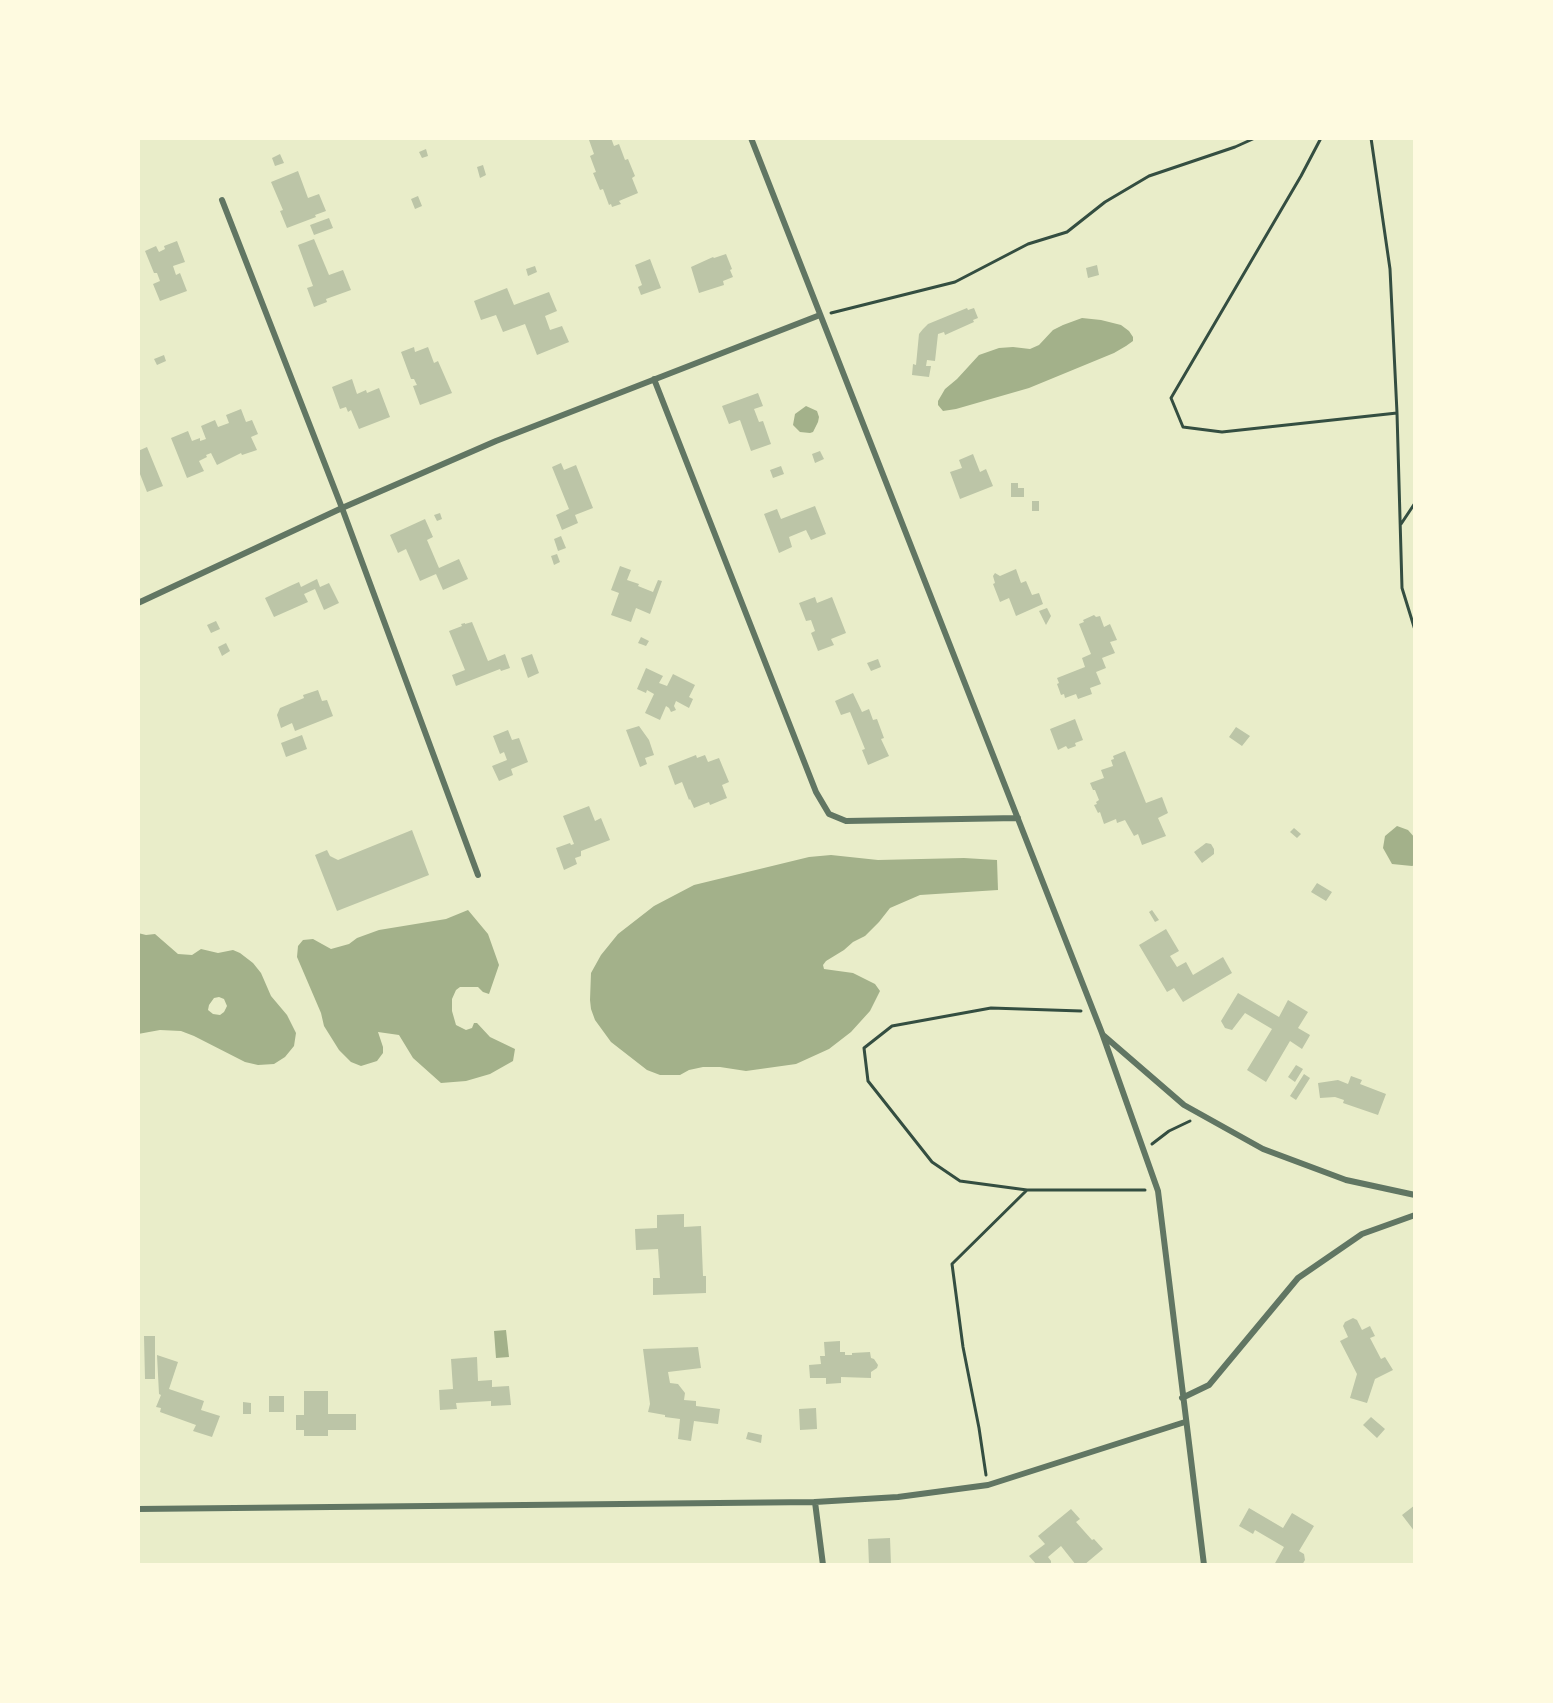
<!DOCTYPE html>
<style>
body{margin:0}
#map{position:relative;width:1553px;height:1703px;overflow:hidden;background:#e9edc9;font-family:Rubik,sans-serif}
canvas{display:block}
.frame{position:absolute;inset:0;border:140px solid #fefae0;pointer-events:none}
</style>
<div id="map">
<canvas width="1553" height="1703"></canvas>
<div class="frame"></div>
</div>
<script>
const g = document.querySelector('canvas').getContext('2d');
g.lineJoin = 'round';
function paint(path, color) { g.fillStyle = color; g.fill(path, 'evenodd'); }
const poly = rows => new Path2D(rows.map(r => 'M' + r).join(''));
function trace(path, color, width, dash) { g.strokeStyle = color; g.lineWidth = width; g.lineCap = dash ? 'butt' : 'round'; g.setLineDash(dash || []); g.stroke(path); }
const water = poly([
 [1082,318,1101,320,1121,325,1129,331,1133,337,1133,341,1126,346,1114,353,1029,388,956,409,943,411,938,405,938,401,945,389,957,379,979,355,999,348,1013,347,1030,349,1039,345,1053,330,1063,325],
 [806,406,817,411,819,417,818,422,813,432,810,433,800,432,793,425,795,414],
 [1397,826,1408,830,1415,838,1415,865,1412,866,1392,864,1383,848,1385,836],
 [831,855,878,860,964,858,997,860,998,890,920,895,890,908,879,922,865,936,853,942,844,950,826,961,823,965,824,969,853,973,875,984,880,991,870,1011,851,1032,829,1049,796,1064,746,1071,720,1067,703,1067,689,1070,680,1075,660,1075,647,1070,611,1042,595,1020,591,1009,590,1000,591,973,601,955,618,934,654,906,694,885,809,857],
 [468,910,488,934,499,965,489,994,483,992,478,987,460,987,456,990,452,999,452,1011,456,1025,466,1030,472,1028,474,1023,477,1023,490,1037,515,1049,513,1061,490,1074,466,1081,441,1083,413,1058,399,1035,378,1032,383,1047,383,1053,377,1061,361,1066,351,1062,339,1050,324,1026,321,1013,297,957,298,946,303,940,313,939,331,949,349,944,357,938,379,930,446,919],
 [138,933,146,935,155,934,178,954,192,955,201,949,218,953,233,950,240,953,253,963,261,973,271,996,287,1015,296,1033,294,1046,285,1057,274,1064,258,1065,245,1062,194,1036,181,1031,160,1030,138,1034],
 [219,997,224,999,227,1006,224,1012,220,1015,213,1014,208,1010,209,1005,214,998],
 [506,1330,509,1357,496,1358,494,1331]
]);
const building = poly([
 [590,138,611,138,614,146,619,144,625,160,628,159,635,176,632,178,638,193,619,201,621,204,612,207,611,204,609,205,603,189,600,190,593,173,596,172,590,156,594,154,589,140,591,140],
 [426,149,428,156,422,158,419,152],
 [280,154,284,163,275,166,272,158],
 [483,165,486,175,480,178,477,167],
 [298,171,308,198,319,194,326,211,315,215,316,217,287,228,280,211,283,210,271,182],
 [418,196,422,206,415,209,411,199],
 [329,218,333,228,314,235,310,225],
 [314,239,329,275,343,270,351,290,326,299,327,302,314,307,307,288,313,286,298,245],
 [177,241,185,262,173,266,176,275,180,273,187,291,160,301,153,284,160,281,157,273,154,273,145,251,156,246,159,252,165,249,164,246],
 [726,254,732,269,730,270,733,277,723,281,724,285,699,293,691,267,713,257,714,258],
 [650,259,661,288,641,295,638,287,642,285,635,265],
 [1097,265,1099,275,1088,278,1086,268],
 [535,266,537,272,528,276,526,269],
 [507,288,514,305,549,292,557,311,545,316,550,330,562,326,569,342,537,355,525,324,503,332,496,315,481,320,474,301],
 [967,308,968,310,974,308,978,318,973,320,974,322,945,335,944,332,938,334,935,361,927,360,926,366,931,366,929,377,912,375,913,364,916,365,919,334,923,329,928,324],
 [414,347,415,352,428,347,434,363,438,361,452,393,420,405,413,386,417,385,414,379,411,379,401,352],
 [164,355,166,361,157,365,154,359],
 [352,379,357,394,366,390,367,393,379,388,390,417,359,429,351,410,348,412,346,407,340,409,332,387],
 [758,393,763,406,754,409,759,422,763,421,771,444,751,451,740,420,729,424,722,406],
 [241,409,246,422,252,420,258,434,251,437,257,450,242,455,241,453,217,465,211,453,206,455,207,457,199,461,204,471,187,478,171,438,188,431,192,441,200,438,200,441,206,439,201,426,215,420,218,427,229,423,226,415],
 [147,447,163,486,147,492,138,469,138,451],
 [820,451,824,459,815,463,812,454],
 [973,454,980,472,986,469,993,486,960,499,950,472,962,468,959,460],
 [561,463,564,470,576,465,593,508,575,515,578,523,562,530,556,515,569,509,552,467],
 [781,466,784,474,773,478,770,470],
 [1011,483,1018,483,1018,488,1024,488,1024,497,1011,497],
 [1032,501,1039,501,1039,511,1032,511],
 [815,506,826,534,811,540,806,530,789,537,792,547,779,553,764,514,777,509,781,519],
 [440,513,442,519,437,521,434,515],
 [425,519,433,537,427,540,439,568,459,559,468,579,443,590,436,574,420,581,406,549,398,553,390,535],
 [561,536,566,548,558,551,554,539],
 [557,554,560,562,554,565,551,556],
 [620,566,631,570,627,580,639,584,638,586,653,592,658,580,662,581,650,614,636,608,631,622,611,615,619,593,611,590],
 [1016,569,1021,583,1026,581,1032,595,1039,593,1043,604,1016,616,1009,598,1000,602,993,584,995,583,993,576,995,573,1000,576],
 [317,579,320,587,329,583,339,603,324,610,315,589,304,594,308,602,274,617,265,598,290,586,299,582,301,587],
 [815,597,817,603,832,597,846,633,831,639,834,645,818,651,811,633,815,631,811,620,806,621,799,603],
 [1047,608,1051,616,1046,625,1039,611],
 [1094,615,1096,617,1100,616,1104,627,1110,624,1117,640,1110,642,1115,653,1102,658,1106,668,1096,672,1101,684,1090,688,1092,694,1078,699,1076,694,1065,698,1064,694,1061,695,1057,684,1059,683,1057,678,1085,667,1082,658,1091,654,1079,624,1084,622,1083,620],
 [216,621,220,629,211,633,207,625],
 [472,622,488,661,505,654,510,668,501,671,500,669,456,686,452,675,465,670,449,631,462,626,461,624,465,623,465,624],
 [641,637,649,641,646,646,638,643],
 [226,643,230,651,222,656,218,647],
 [532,654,539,673,528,678,521,658],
 [878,659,881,667,871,671,867,663],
 [646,668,663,676,659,683,667,686,673,674,695,685,689,697,693,699,689,708,676,701,674,706,676,710,671,712,669,708,666,706,660,720,645,713,654,694,647,690,646,693,637,689],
 [318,690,322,701,327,700,333,716,295,731,292,723,281,728,277,715,280,708,304,698,303,695],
 [853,693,862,712,869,709,873,720,877,719,884,738,881,739,889,756,868,765,862,750,865,749,850,712,841,715,835,701],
 [1075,719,1083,740,1075,743,1076,746,1068,749,1066,746,1058,750,1050,729],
 [639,726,649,740,654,755,645,758,647,764,640,767,626,730],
 [1236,727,1250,736,1242,746,1229,737],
 [508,730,512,740,519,738,528,762,511,769,513,775,499,781,492,766,507,760,504,752,500,754,493,736],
 [302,735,307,749,286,757,281,743],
 [1125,751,1146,803,1162,797,1168,813,1158,818,1166,836,1142,845,1138,834,1134,836,1125,820,1117,823,1116,819,1104,824,1100,812,1098,813,1094,805,1097,804,1096,802,1099,800,1095,790,1093,790,1090,783,1104,778,1101,770,1113,766,1111,760,1114,759,1113,756],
 [696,755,697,758,705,755,708,762,719,758,729,782,722,785,727,798,710,805,709,802,694,808,690,799,689,800,682,782,675,785,668,766],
 [589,806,595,821,601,818,610,840,581,851,581,856,575,858,577,864,564,870,556,848,570,843,571,845,574,844,563,816],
 [1294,828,1301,834,1297,838,1290,832],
 [412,830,429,875,337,911,315,855,327,850,330,856,338,860],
 [1206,843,1211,844,1214,849,1214,854,1202,863,1194,852],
 [1317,883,1332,892,1326,901,1311,892],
 [1152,910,1159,920,1155,922,1149,912],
 [1166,929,1179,951,1170,956,1177,967,1186,962,1193,975,1223,957,1232,973,1183,1002,1174,988,1167,992,1139,945],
 [1238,993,1279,1017,1288,1000,1308,1012,1298,1028,1310,1035,1309,1037,1302,1049,1290,1041,1266,1082,1247,1070,1272,1029,1245,1013,1232,1030,1225,1028,1221,1021],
 [1296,1065,1303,1069,1295,1082,1288,1077],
 [1304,1074,1310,1078,1296,1100,1290,1096],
 [1351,1076,1362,1080,1360,1084,1386,1094,1378,1115,1343,1103,1344,1100,1335,1097,1320,1098,1318,1083,1338,1080,1348,1084],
 [684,1214,684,1227,701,1226,703,1276,706,1276,706,1293,653,1295,653,1278,660,1278,658,1249,636,1250,635,1229,657,1228,657,1215],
 [1353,1318,1357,1320,1362,1330,1370,1326,1375,1336,1370,1338,1381,1359,1385,1357,1393,1370,1375,1379,1367,1403,1350,1398,1357,1374,1340,1341,1348,1337,1343,1326,1345,1322],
 [144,1336,155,1336,155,1379,145,1379],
 [840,1341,840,1352,845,1352,845,1355,852,1355,852,1353,870,1352,871,1358,874,1359,878,1365,877,1368,871,1372,871,1378,841,1377,841,1383,826,1384,826,1378,810,1378,809,1365,821,1364,820,1356,825,1356,824,1342],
 [698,1347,701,1368,668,1372,670,1383,678,1384,685,1393,684,1400,696,1401,696,1406,720,1409,718,1424,694,1421,691,1441,678,1439,680,1419,665,1417,665,1415,648,1412,650,1404,643,1349],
 [157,1355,178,1362,169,1389,204,1401,201,1410,220,1416,212,1437,193,1431,196,1425,160,1412,161,1408,156,1407,161,1395,159,1394],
 [477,1357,478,1381,492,1380,492,1387,509,1386,511,1405,491,1406,491,1401,456,1403,457,1409,440,1410,439,1390,453,1389,451,1359],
 [304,1391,328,1391,328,1414,356,1414,356,1430,328,1430,328,1436,304,1436,304,1430,296,1430,296,1415,304,1415],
 [269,1396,284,1396,284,1412,269,1412],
 [243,1402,251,1403,251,1414,243,1414],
 [816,1408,817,1429,800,1430,799,1409],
 [1371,1417,1385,1429,1377,1438,1363,1425],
 [748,1432,762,1435,761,1443,746,1439],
 [1415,1505,1415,1532,1402,1515],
 [1249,1508,1283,1528,1292,1513,1314,1526,1299,1551,1304,1554,1305,1560,1302,1565,1274,1565,1284,1547,1255,1530,1253,1534,1239,1526],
 [1071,1509,1080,1519,1076,1522,1092,1540,1094,1539,1103,1549,1084,1565,1076,1565,1061,1546,1048,1557,1051,1561,1051,1565,1037,1565,1029,1556,1045,1544,1038,1536],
 [890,1538,891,1565,869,1565,868,1539]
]);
const path = poly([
 [1321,138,1301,176,1171,398,1183,427,1222,432,1397,413],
 [1371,138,1390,269,1397,413,1402,588,1415,630],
 [831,313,955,282,1028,244,1067,232,1105,202,1149,176,1235,147,1255,138],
 [1401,524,1415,503],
 [1081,1011,991,1008,892,1026,864,1048,868,1081,932,1162,960,1181,1027,1190,1145,1190],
 [1152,1144,1169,1131,1190,1121],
 [986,1475,979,1428,963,1347,952,1264,1027,1190]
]);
const minor = poly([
 [751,138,1102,1033,1158,1191,1204,1565],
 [222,200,342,508,478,875],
 [654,379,816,792,829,814,846,821,1018,818],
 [138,603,342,508,496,441,820,315],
 [1103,1035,1184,1105,1263,1149,1346,1180,1415,1195],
 [1182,1398,1209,1385,1298,1278,1362,1234,1415,1215],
 [815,1502,823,1565],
 [138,1509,815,1502,898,1497,988,1485,1185,1422]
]);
paint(water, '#a3b18a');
paint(building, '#bcc5a7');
trace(path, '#344e41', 3);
trace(minor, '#617663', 6);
</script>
